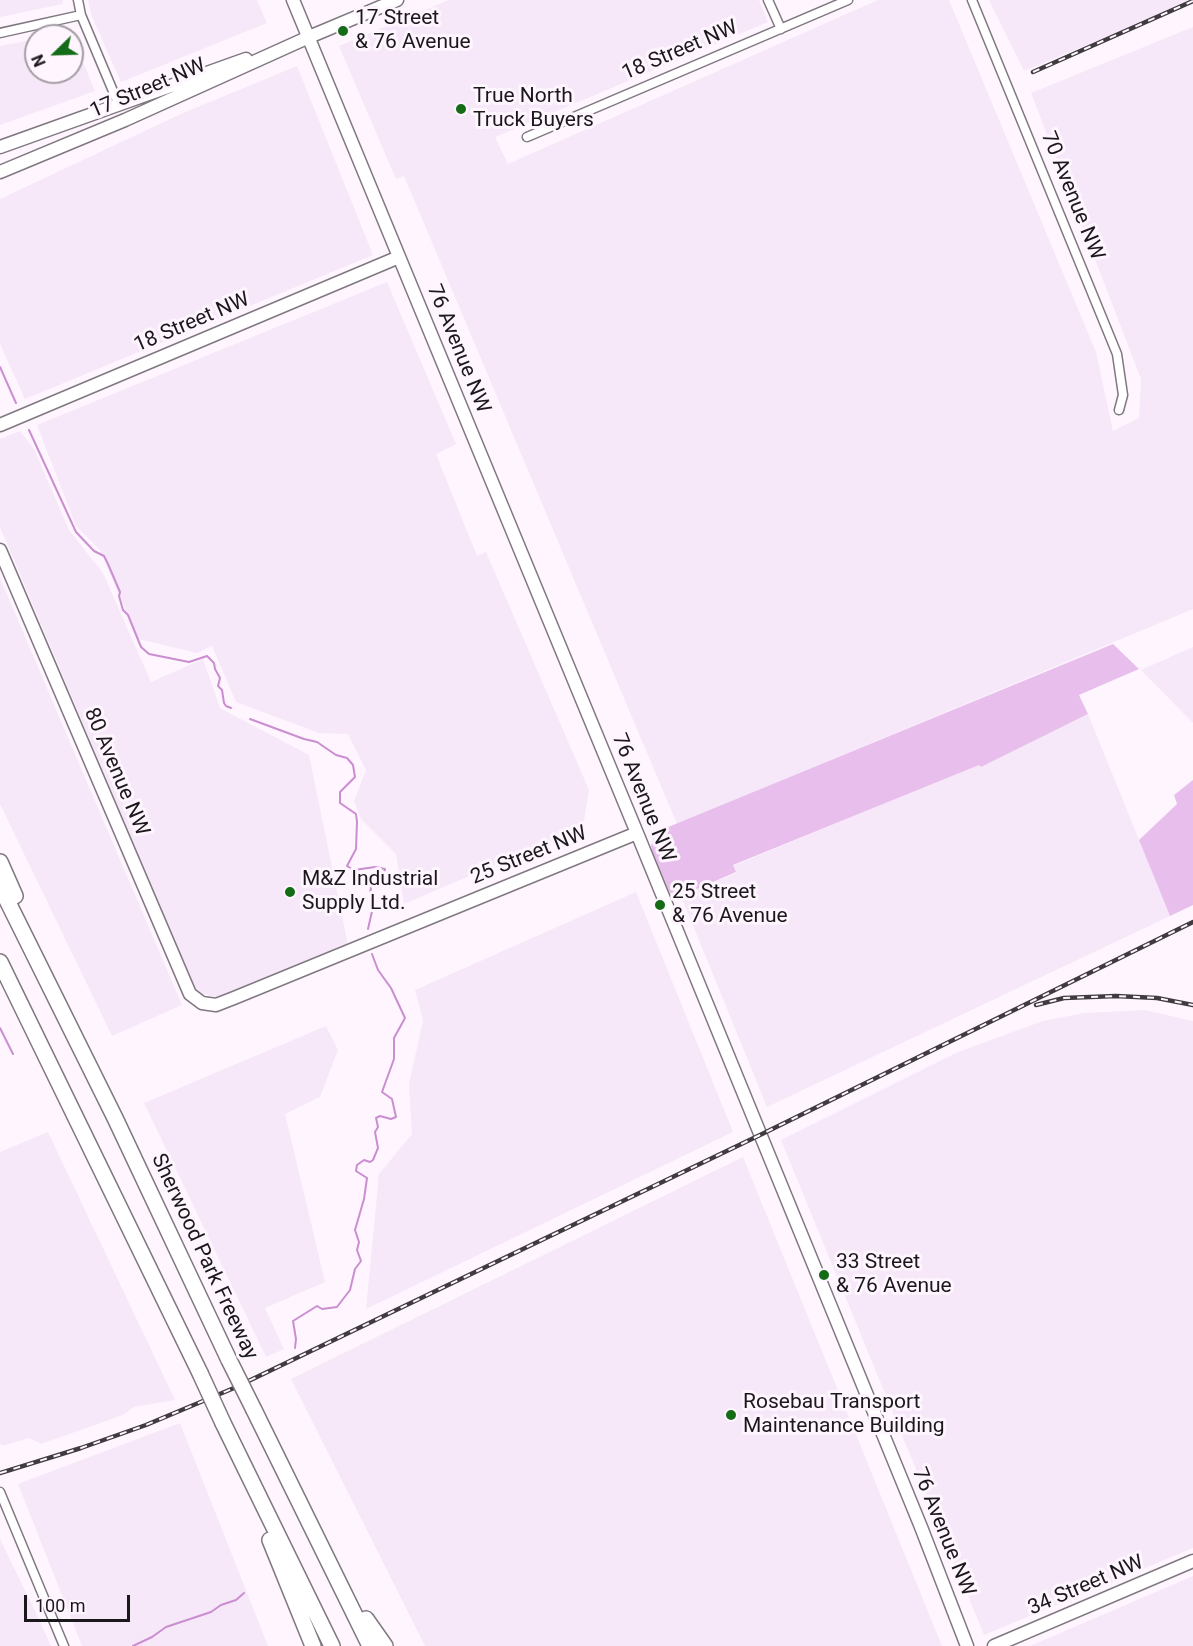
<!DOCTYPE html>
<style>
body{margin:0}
#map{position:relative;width:1193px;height:1646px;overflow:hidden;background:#fef5ff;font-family:Roboto,sans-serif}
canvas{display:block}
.north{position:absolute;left:24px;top:24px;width:60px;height:60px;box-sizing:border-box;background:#fef5ff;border:2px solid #a39da4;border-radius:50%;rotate:247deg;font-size:16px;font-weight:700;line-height:24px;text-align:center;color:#1b181b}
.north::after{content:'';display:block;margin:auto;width:21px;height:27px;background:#146c16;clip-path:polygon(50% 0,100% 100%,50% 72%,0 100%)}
.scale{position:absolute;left:24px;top:1595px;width:106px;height:27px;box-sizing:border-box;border:3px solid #1b181b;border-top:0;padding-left:8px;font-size:18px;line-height:21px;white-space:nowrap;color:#1b181b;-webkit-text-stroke:4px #fef5ff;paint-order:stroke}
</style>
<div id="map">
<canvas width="1193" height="1646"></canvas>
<div class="north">N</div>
<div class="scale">100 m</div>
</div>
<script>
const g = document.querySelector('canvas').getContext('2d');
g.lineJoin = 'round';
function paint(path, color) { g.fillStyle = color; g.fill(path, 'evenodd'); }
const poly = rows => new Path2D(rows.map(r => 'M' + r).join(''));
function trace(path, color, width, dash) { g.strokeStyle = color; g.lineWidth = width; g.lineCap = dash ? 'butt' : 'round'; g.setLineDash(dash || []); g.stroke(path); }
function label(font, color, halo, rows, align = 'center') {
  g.font = font + ' Roboto,sans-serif'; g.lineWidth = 6; g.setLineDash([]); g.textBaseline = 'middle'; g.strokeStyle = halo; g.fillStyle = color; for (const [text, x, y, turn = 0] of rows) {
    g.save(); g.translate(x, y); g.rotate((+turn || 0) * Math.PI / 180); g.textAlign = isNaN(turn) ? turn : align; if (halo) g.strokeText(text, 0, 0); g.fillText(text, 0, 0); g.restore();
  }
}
const built = poly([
 [0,0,63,0,63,4,0,17],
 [88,0,257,0,267,23,121,82,92,17],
 [449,0,759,0,768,22,495,137,508,164,878,0,949,0,1096,352,1113,431,1139,418,1141,379,1031,93,1193,27,1193,609,677,824,404,176,396,179,339,46],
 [989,0,1193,0,1193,1,1024,71],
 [72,36,95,91,0,125,0,46,36,39,36,72,72,72],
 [297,66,373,255,25,399,0,344,0,199,183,113],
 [387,282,456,444,436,454,477,556,486,552,589,790,583,827,404,904,396,854,361,819,354,801,366,770,348,734,319,733,236,702,212,646,197,653,138,639,100,550,76,526,37,425],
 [20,431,34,449,69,530,103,573,151,682,203,659,220,708,309,755,348,945,221,998,197,993,0,527,0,439],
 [0,578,182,1005,112,1036,0,804],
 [1193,647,1193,723,1141,670],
 [1088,714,1170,916,767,1107,681,896,736,873,733,866,979,764,981,767],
 [636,892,733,1132,366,1309,379,1174,412,1134,409,1084,423,1021,415,990],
 [1145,1010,1193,1021,1193,1548,984,1635,781,1140,958,1052,1043,1021,1084,1013],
 [326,1026,338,1050,320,1097,285,1114,325,1282,265,1308,284,1349,266,1357,144,1103],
 [48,1132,175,1400,134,1407,123,1415,41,1444,29,1438,2,1446,0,1443,0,1152],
 [743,1157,942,1646,425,1646,291,1379],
 [180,1423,268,1646,82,1646,18,1484],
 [0,1539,37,1615,51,1646,0,1646],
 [1193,1576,1193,1646,1030,1646]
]);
const green = poly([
 [1113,644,1139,669,1079,695,1088,714,981,767,979,765,733,865,736,872,681,896,670,893,667,888,653,857,651,846,654,837,661,830],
 [1193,780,1193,905,1170,916,1139,840,1177,804,1174,795]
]);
const stream = poly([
 [0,367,16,403],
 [29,430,76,532,94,551,104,556,108,564,120,592,119,596,123,610,128,615,141,647,149,654,189,662,207,656,214,663,215,669,220,678,218,686,222,690,224,703,226,706,231,708],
 [250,719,304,739,317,742,336,755,347,758,353,765,355,777,340,792,340,803,356,814,357,822,356,849,347,866,354,870,375,867,385,869,384,873,371,886,370,897,373,907,368,929],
 [0,1028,13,1054],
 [295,1348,296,1339,293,1321,317,1306,322,1309,337,1307,350,1290,355,1269,361,1261,357,1250,359,1242,355,1230,364,1199,367,1178,356,1171,357,1165,364,1160,370,1162,373,1160,378,1148,375,1132,378,1127,376,1118,380,1116,391,1119,396,1117,392,1099,382,1092,394,1059,394,1038,405,1018,391,988,378,970,372,954],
 [133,1646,152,1637,166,1627,211,1612,221,1605,236,1600,244,1593]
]);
const street = poly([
 [78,0,81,15,118,103],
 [768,0,781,29],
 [972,0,1117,354,1123,395,1119,410],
 [0,33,81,15],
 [527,137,848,0],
 [0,1492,64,1646]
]);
const secondary = poly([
 [293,0,637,833,921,1527,967,1646],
 [0,147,246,59],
 [0,172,125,120,309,37,397,0],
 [0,425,399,257],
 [0,550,190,994,202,1003,216,1005,234,998,637,833],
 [994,1646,1193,1561]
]);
const highway = poly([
 [0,862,15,896],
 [0,886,115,1118,229,1360],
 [0,962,200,1373],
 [254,1410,370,1646],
 [223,1423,332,1646],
 [270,1540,313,1646],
 [366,1619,385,1646]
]);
const rail = poly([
 [1033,72,1193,1],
 [1036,1005,1064,998,1116,996,1157,998,1193,1005],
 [0,1473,81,1448,146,1425,234,1388,760,1135,1193,922]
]);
const highwayBridge = poly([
 [229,1360,254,1410],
 [200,1373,223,1423]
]);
const markers = [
 [343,31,6,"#146c16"],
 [461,109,6,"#146c16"],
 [290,892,6,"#146c16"],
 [660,905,6,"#146c16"],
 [824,1275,6,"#146c16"],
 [731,1415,6,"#146c16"]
];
const poiNames = [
 ["17 Street",355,19],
 ["& 76 Avenue",355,43],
 ["True North",473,97],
 ["Truck Buyers",473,121],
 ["M&Z Industrial",302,880],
 ["Supply Ltd.",302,904],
 ["25 Street",672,893],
 ["& 76 Avenue",672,917],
 ["33 Street",836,1263],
 ["& 76 Avenue",836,1287],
 ["Rosebau Transport",743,1403],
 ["Maintenance Building",743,1427]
];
const streetNames = [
 ["18 Street NW",680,51,-23],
 ["17 Street NW",148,89,-23],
 ["70 Avenue NW",1072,196,68],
 ["18 Street NW",192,323,-23],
 ["76 Avenue NW",458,349,68],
 ["80 Avenue NW",116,772,67],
 ["76 Avenue NW",643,798,68],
 ["25 Street NW",529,856,-22],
 ["Sherwood Park Freeway",204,1257,65],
 ["76 Avenue NW",943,1532,68],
 ["34 Street NW",1086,1586,-23]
];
paint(built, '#f6e8f8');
paint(green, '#e8bfec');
trace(stream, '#ca8ed1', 2);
trace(street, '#807881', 11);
trace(secondary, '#807881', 15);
trace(highway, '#807881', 18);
trace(street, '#fff', 8);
trace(secondary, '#fff', 12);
trace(highway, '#fff', 15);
trace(rail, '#3f3b3f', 4.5);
trace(rail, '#fef5ff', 2, [7]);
trace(highwayBridge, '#807881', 18, []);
trace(highwayBridge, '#fff', 15);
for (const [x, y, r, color] of markers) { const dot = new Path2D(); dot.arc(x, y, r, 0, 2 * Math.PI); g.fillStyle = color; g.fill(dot); trace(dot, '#fef5ff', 2); }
label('21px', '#1b181b', '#fef5ff', poiNames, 'left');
label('21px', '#1b181b', '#fef5ff', streetNames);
</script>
